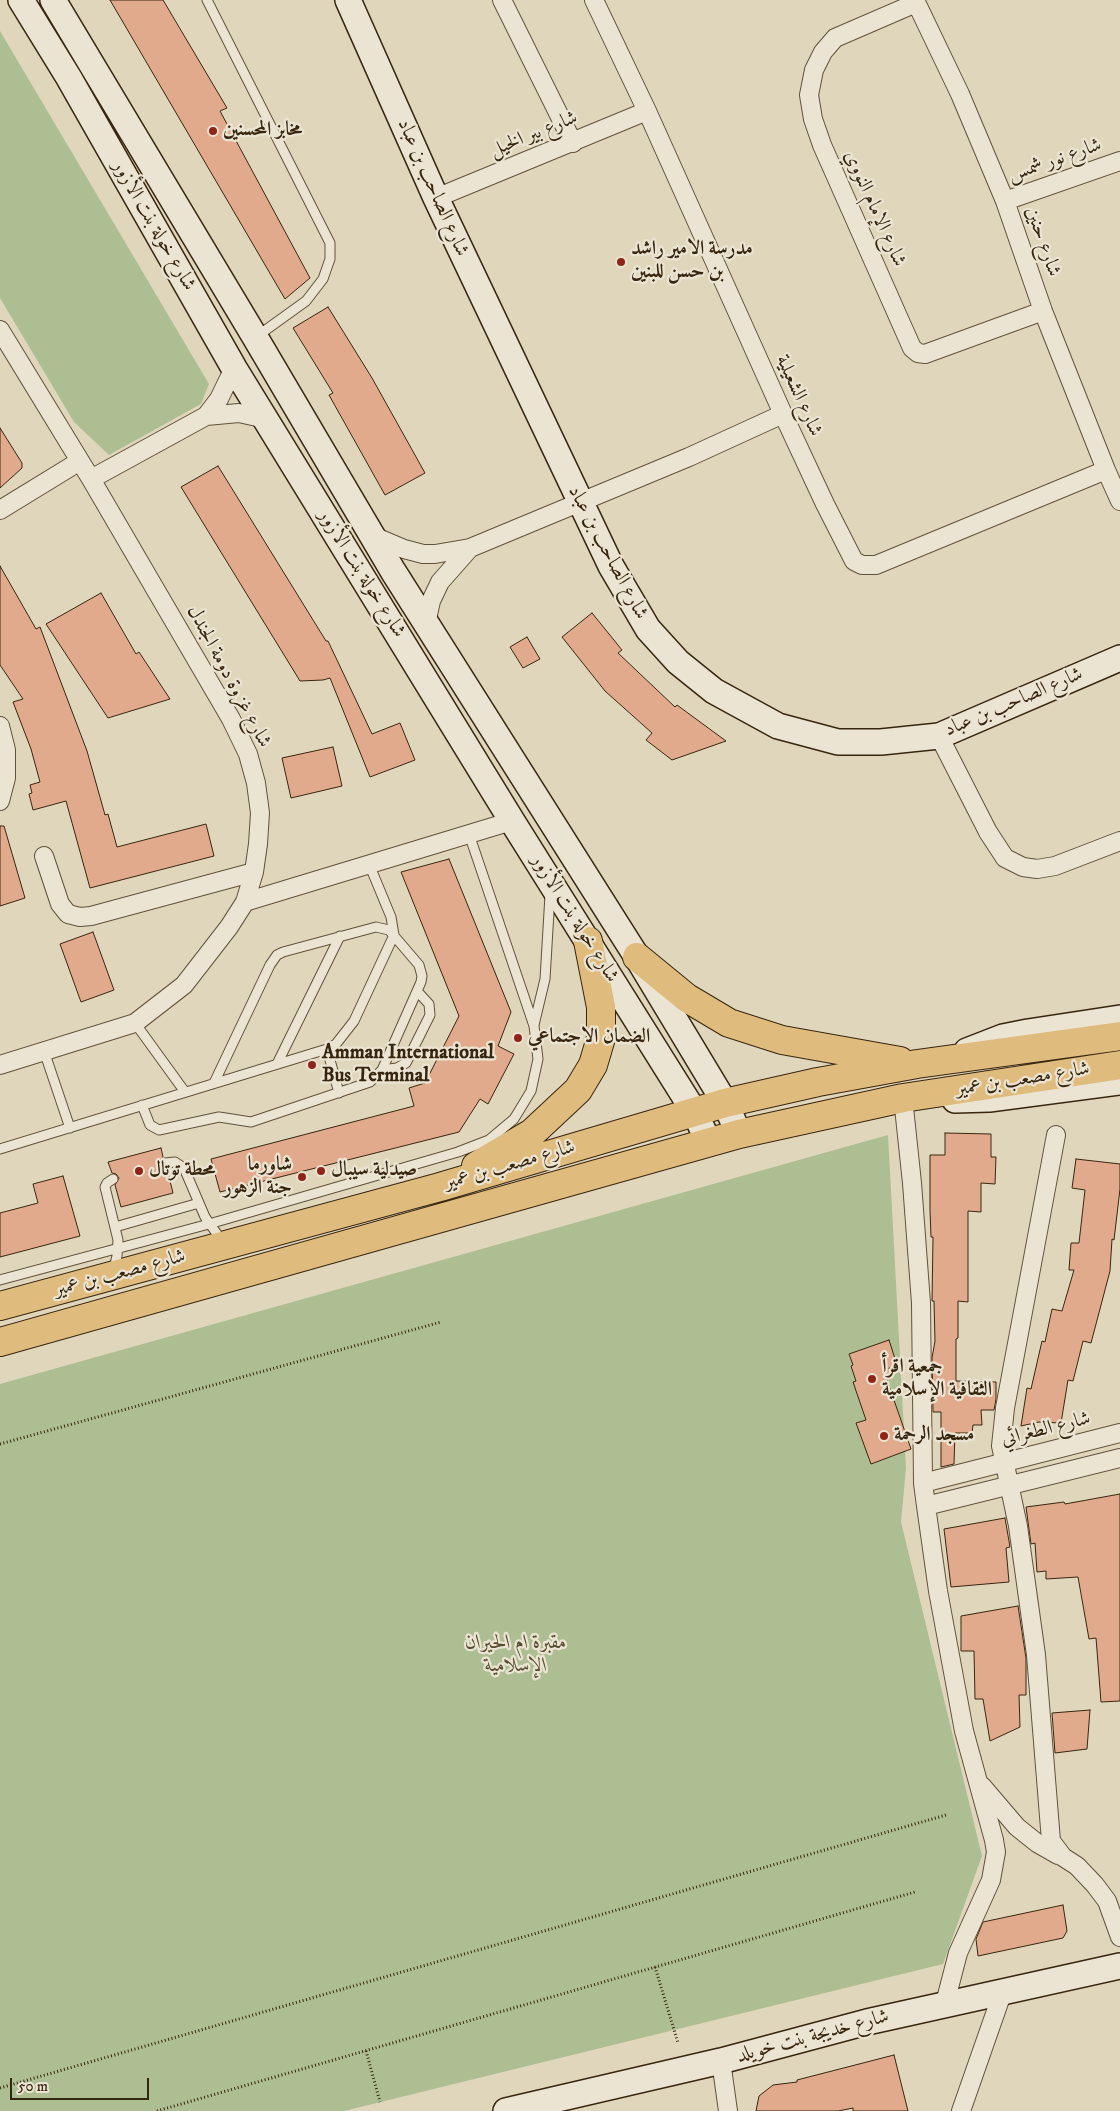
<!DOCTYPE html>
<meta charset="utf-8">
<style>
body{margin:0}
#map{position:relative;width:1120px;height:2111px;overflow:hidden;background:#e0d6bc;font-family:"IM FELL DW Pica",serif}
canvas{display:block}
.scale{position:absolute;left:10px;top:2078px;width:139px;height:22px;box-sizing:border-box;border:2px solid #37260f;border-top:0;padding-left:6px;font-size:15px;line-height:18px;white-space:nowrap;color:#37260f;-webkit-text-stroke:4px #ebe4d3;paint-order:stroke}
</style>
<div id="map">
<canvas width="1120" height="2111"></canvas>
<div class="scale">50 m</div>
</div>
<script>
const c = document.querySelector('canvas').getContext('2d');
c.lineJoin = 'round';
function paint(path, color) {
  c.fillStyle = color;
  c.fill(path, 'evenodd');
}
function poly(rows) {
  const path = new Path2D();
  for (const r of rows) {
    path.moveTo(r[0], r[1]);
    for (let i = 2; i < r.length; i += 2) path.lineTo(r[i], r[i + 1]);
  }
  return path;
}
function strokePath(path, color, width, dash) {
  c.strokeStyle = color;
  c.lineWidth = width;
  c.lineCap = dash ? 'butt' : 'round';
  c.setLineDash(dash || []);
  c.stroke(path);
}
function label(font, color, halo, rows, align = 'center') {
  c.font = font + ' "IM FELL DW Pica",Amiri,serif';
  c.lineWidth = 4.5;
  c.setLineDash([]);
  c.textBaseline = 'middle';
  c.strokeStyle = halo;
  c.fillStyle = color;
  for (const [text, x, y, turn = 0] of rows) {
    c.save();
    c.translate(x, y);
    c.rotate((+turn || 0) * Math.PI / 180);
    c.textAlign = isNaN(turn) ? turn : align;
    if (halo) c.strokeText(text, 0, 0);
    c.fillText(text, 0, 0);
    c.restore();
  }
}
const green = poly([
 [0,31,209,384,201,404,109,455,74,422,0,298],
 [888,1135,906,1468,901,1522,982,1856,943,1964,344,2111,0,2111,0,1384]
]);
const building = poly([
 [110,0,163,0,227,108,220,111,310,278,285,299,110,0],
 [328,307,372,378,425,473,385,495,329,395,333,393,293,328,328,307],
 [0,428,22,463,22,468,0,488,0,428],
 [218,466,326,641,328,641,372,734,400,723,415,760,370,777,330,678,323,680,300,681,181,487,218,466],
 [0,566,36,629,40,627,87,751,105,815,108,814,117,847,206,824,214,856,90,888,66,801,33,810,29,794,32,793,30,785,40,782,31,749,13,702,23,699,0,665,0,566],
 [101,593,136,654,139,652,170,699,108,718,46,624,101,593],
 [592,613,622,650,618,653,675,707,677,705,726,741,672,760,646,740,652,733,605,691,562,637,592,613],
 [527,637,540,659,523,668,510,647,527,637],
 [333,747,342,786,291,798,282,758,333,747],
 [0,826,4,826,25,898,0,906,0,826],
 [449,859,511,1012,498,1046,514,1054,488,1104,480,1099,459,1132,220,1192,211,1159,414,1106,409,1088,425,1083,459,1016,401,872,449,859],
 [93,932,114,990,81,1002,60,944,93,932],
 [945,1133,991,1134,991,1157,996,1157,995,1184,981,1183,981,1212,968,1211,968,1302,958,1301,958,1338,956,1339,956,1381,996,1382,996,1399,994,1410,981,1410,982,1425,973,1425,972,1433,955,1433,954,1464,941,1467,941,1412,933,1412,932,1358,935,1341,934,1301,932,1301,933,1237,931,1237,930,1210,930,1155,945,1155,945,1133],
 [161,1148,163,1157,160,1160,159,1164,162,1168,167,1169,173,1193,121,1207,115,1185,119,1178,116,1174,112,1173,108,1162,161,1148],
 [1076,1159,1120,1164,1120,1189,1114,1240,1112,1239,1110,1271,1091,1343,1083,1341,1073,1381,1068,1380,1061,1423,1039,1422,1021,1426,1027,1388,1031,1389,1042,1341,1045,1342,1052,1309,1062,1311,1074,1270,1069,1270,1071,1243,1079,1243,1085,1190,1072,1188,1076,1159],
 [63,1176,80,1236,0,1257,0,1213,38,1203,33,1184,63,1176],
 [889,1340,897,1365,889,1368,892,1378,887,1380,911,1449,871,1464,856,1423,866,1420,853,1382,856,1381,851,1366,853,1365,849,1354,889,1340],
 [1120,1494,1120,1701,1101,1702,1096,1638,1089,1639,1078,1577,1046,1579,1046,1571,1037,1572,1035,1543,1031,1544,1026,1507,1064,1502,1065,1504,1120,1494],
 [1005,1518,1010,1547,1006,1548,1009,1582,951,1587,944,1529,1005,1518],
 [1018,1606,1026,1658,1026,1695,1019,1695,1020,1727,990,1741,983,1699,975,1699,974,1651,961,1651,961,1616,1018,1606],
 [1090,1710,1087,1749,1055,1753,1052,1713,1090,1710],
 [1063,1905,1067,1931,1063,1938,978,1956,976,1939,983,1922,1063,1905],
 [894,2055,908,2111,853,2111,853,2108,838,2111,756,2111,759,2096,773,2085,797,2082,797,2080,894,2055]
]);
const path = poly([
 [0,1444,441,1322],
 [655,1967,678,2043],
 [366,2051,380,2102],
 [0,2088,946,1815],
 [157,2111,915,1892]
]);
const lane = poly([
 [207,0,330,243,330,259,323,279,306,301,256,337],
 [135,1023,185,1092],
 [534,1025,545,979,550,895],
 [327,1049,339,1093],
 [44,1051,70,1128],
 [277,1064,340,936],
 [382,1070,397,1068,406,1063,430,1015,429,1004,417,991],
 [142,1105,150,1125,159,1130,219,1117,251,1122,370,1082,382,1070,421,982,422,976,419,965,389,930,376,927,283,952,277,955,270,965,214,1083],
 [0,1149,327,1049,336,1044,354,1021,394,935,391,917,369,864],
 [165,1163,175,1162,184,1168,205,1217,222,1241],
 [115,1227,199,1203],
 [113,1272,117,1256,118,1240,105,1187,107,1183,113,1179],
 [0,1280,209,1224,458,1152,489,1140,514,1119,531,1091,538,1059,534,1026,469,834]
]);
const street = poly([
 [502,0,573,143],
 [594,0,647,111,783,414,825,504,854,561,862,565,876,565,1106,470],
 [915,0,960,94,1005,201,1043,311,1106,470,1120,501],
 [916,3,835,38,823,52,814,70,809,95,813,119,822,145,912,348,918,353,925,354,1043,311],
 [436,198,647,111],
 [1005,201,1120,161],
 [0,330,91,479,231,719,248,754,256,783,260,813,258,844,254,872,245,902,229,927,184,985,135,1023,0,1065],
 [206,416,219,399,234,368],
 [91,479,206,416,239,413,266,419],
 [0,510,80,461],
 [371,535,404,549,423,554,435,554,470,548,689,457,783,414],
 [426,624,431,601,440,582,470,548],
 [0,726,6,750,6,778,0,801],
 [939,736,988,832,1005,858,1023,867,1037,869,1055,866,1120,841],
 [44,856,60,904,68,914,80,917,91,916,254,872],
 [245,902,512,821],
 [903,1098,912,1183,921,1303,923,1483,926,1506,938,1591,964,1731,994,1840,996,1852,991,1880,958,1953,945,2003],
 [1056,1135,1005,1408,1001,1446,1018,1526,1036,1655,1051,1841,1063,1857,1077,1866,1095,1885,1107,1901,1120,1937],
 [923,1483,1120,1433],
 [926,1506,1120,1458],
 [982,1786,1017,1827,1037,1843,1058,1855],
 [721,2061,728,2111],
 [961,2111,1003,1991]
]);
const secondary = poly([
 [21,0,69,78,234,368,512,821,695,1113,709,1143],
 [53,0,255,337,393,571,637,957,725,1103,739,1134],
 [348,0,436,198,611,566,648,629,678,662,714,691,778,726,838,742,881,742,939,736,1120,658],
 [967,1051,1003,1037,1028,1032,1120,1018],
 [955,1100,989,1099,1120,1082],
 [506,2111,721,2061,867,2022,1120,1966]
]);
const highway = poly([
 [637,957,687,998,729,1023,782,1040,900,1061],
 [476,1166,532,1133,578,1090,593,1065,601,1038,601,1007,588,941],
 [0,1306,440,1187,725,1103,818,1082,917,1064,1120,1036],
 [0,1342,739,1134,903,1098,1120,1065]
]);
const markers = [
 [213,131,5,"#8f2418"],
 [621,262,5,"#8f2418"],
 [518,1038,5,"#8f2418"],
 [312,1065,5,"#8f2418"],
 [139,1171,5,"#8f2418"],
 [321,1171,5,"#8f2418"],
 [302,1177,5,"#8f2418"],
 [872,1379,5,"#8f2418"],
 [884,1436,5,"#8f2418"]
];
const poiNames = [
 ["مخابز المحسنين",223,131],
 ["مدرسة الامير راشد",631,250],
 ["بن حسن للبنين",631,273],
 ["الضمان الاجتماعي",528,1038],
 ["Amman International",322,1054],
 ["Bus Terminal",322,1077],
 ["شاورما",292,1166,"right"],
 ["جنة الزهور",292,1189,"right"],
 ["محطة توتال",149,1171],
 ["صيدلية سيبال",331,1171],
 ["جمعية اقرأ",882,1368],
 ["الثقافية الإسلامية",882,1391],
 ["مسجد الرحمة",894,1436]
];
const streetNames = [
 ["شارع بير الخيل",534,135,-22],
 ["شارع نور شمس",1055,161,-19],
 ["شارع الصاحب بن عباد",432,188,66],
 ["شارع الإمام النووي",874,209,66],
 ["شارع خولة بنت الأزور",153,226,60],
 ["شارع حنين",1042,242,71],
 ["شارع الشعيلية",798,396,66],
 ["شارع الصاحب بن عباد",607,553,62],
 ["شارع خولة بنت الأزور",361,574,58],
 ["شارع غزوة دومة الجندل",228,677,62],
 ["شارع الصاحب بن عباد",1014,703,-23],
 ["شارع خولة بنت الأزور",574,919,58],
 ["شارع مصعب بن عمير",1023,1080,-9],
 ["شارع مصعب بن عمير",510,1166,-16],
 ["شارع مصعب بن عمير",120,1274,-15],
 ["شارع الطغرائي",1046,1430,-14],
 ["شارع خديجة بنت خويلد",813,2037,-15]
];
const parkNames = [
 ["مقبرة ام الحيران",516,1644],
 ["الإسلامية",516,1667]
];
paint(green, '#aebe93');
paint(building, '#e2aa8c');
strokePath(building, '#37260f', 1);
strokePath(lane, '#61523a', 11);
strokePath(street, '#61523a', 20);
strokePath(secondary, '#37260f', 28);
strokePath(highway, '#37260f', 30);
strokePath(path, '#37260f', 3, [1, 2.5]);
strokePath(lane, '#ebe4d3', 9);
strokePath(street, '#ebe4d3', 18);
strokePath(secondary, '#ebe4d3', 25);
strokePath(highway, '#e0bb7e', 28);
for (const [x, y, r, color] of markers) {
  const dot = new Path2D();
  dot.arc(x, y, r, 0, 2 * Math.PI);
  c.fillStyle = color;
  c.fill(dot);
  strokePath(dot, '#ebe4d3', 2);
}
label('bold 20px', '#37260f', '#ebe4d3', poiNames, 'left');
label('20px', '#37260f', '#ebe4d3', streetNames);
label('italic 20px', '#554c30', '#ebe4d3', parkNames);
</script>
